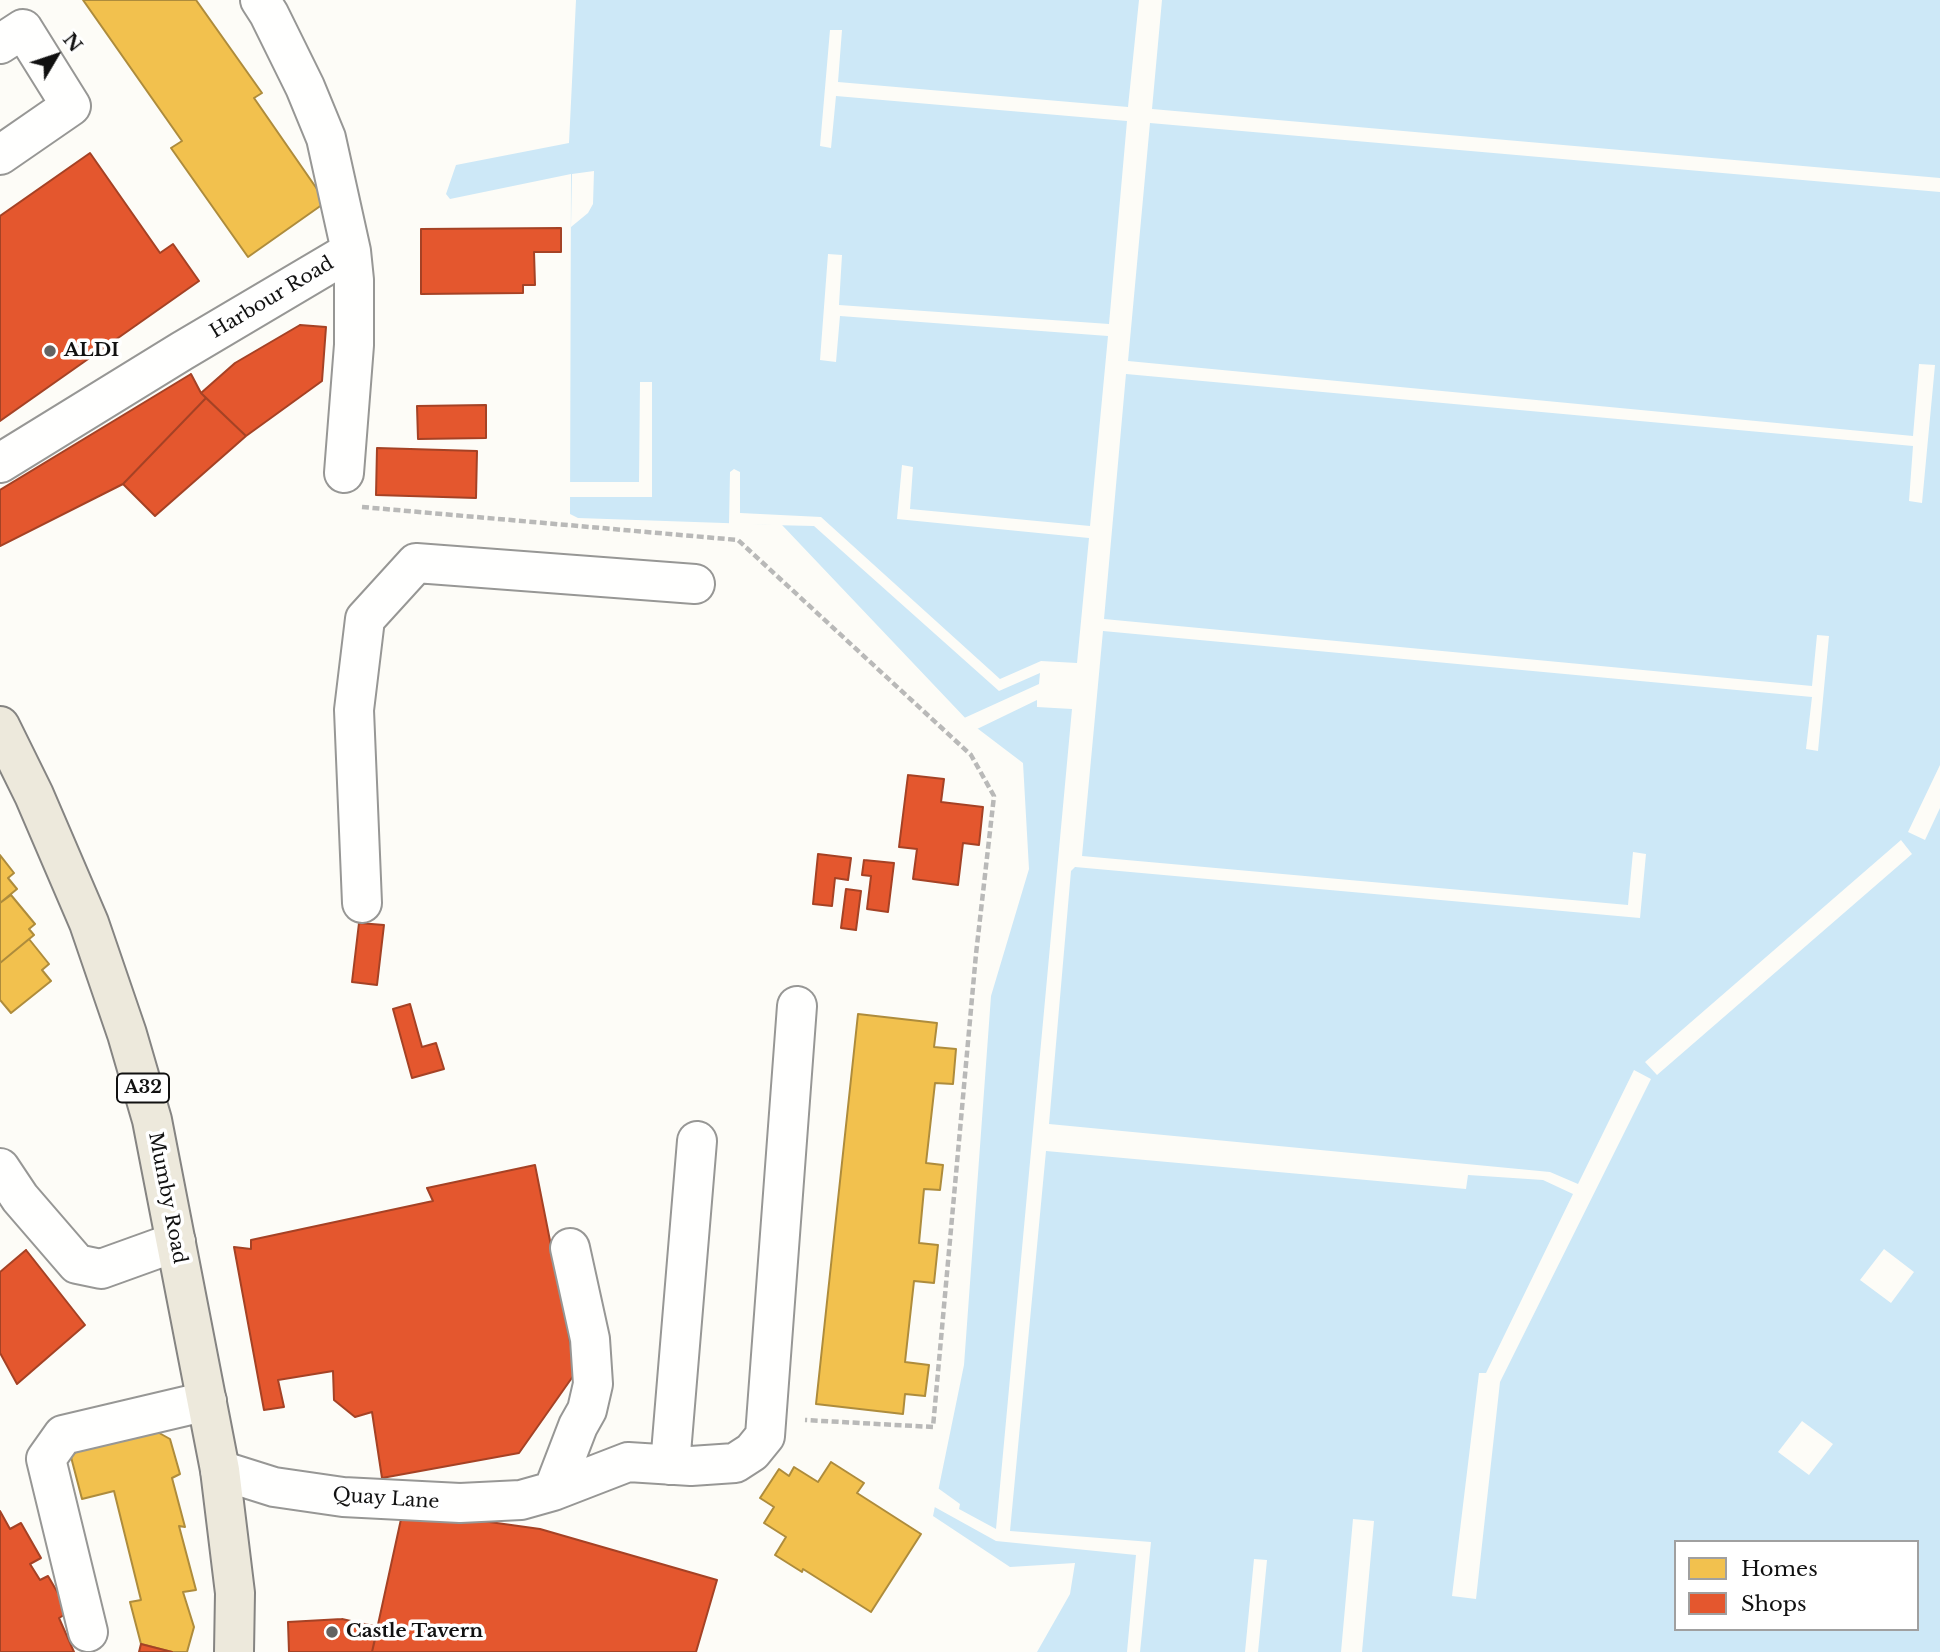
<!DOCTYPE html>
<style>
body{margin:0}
#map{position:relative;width:1940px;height:1652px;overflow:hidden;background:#fdfcf7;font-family:"Libre Baskerville",serif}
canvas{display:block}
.legend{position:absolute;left:1674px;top:1540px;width:245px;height:91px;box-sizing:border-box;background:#fff;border:2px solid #a0a0a0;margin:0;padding:9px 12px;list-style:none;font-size:21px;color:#111}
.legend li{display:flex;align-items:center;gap:14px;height:35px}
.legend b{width:35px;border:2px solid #a0a0a0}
.north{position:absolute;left:21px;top:21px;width:70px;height:70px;-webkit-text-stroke:5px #fff;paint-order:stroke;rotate:51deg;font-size:19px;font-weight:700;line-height:28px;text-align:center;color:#111}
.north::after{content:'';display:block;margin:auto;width:24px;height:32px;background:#111;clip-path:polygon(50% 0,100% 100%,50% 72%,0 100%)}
</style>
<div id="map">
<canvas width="1940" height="1652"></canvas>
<ul class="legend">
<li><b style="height:19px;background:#f2c14e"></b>Homes</li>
<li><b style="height:19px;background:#e4572e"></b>Shops</li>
</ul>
<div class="north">N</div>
</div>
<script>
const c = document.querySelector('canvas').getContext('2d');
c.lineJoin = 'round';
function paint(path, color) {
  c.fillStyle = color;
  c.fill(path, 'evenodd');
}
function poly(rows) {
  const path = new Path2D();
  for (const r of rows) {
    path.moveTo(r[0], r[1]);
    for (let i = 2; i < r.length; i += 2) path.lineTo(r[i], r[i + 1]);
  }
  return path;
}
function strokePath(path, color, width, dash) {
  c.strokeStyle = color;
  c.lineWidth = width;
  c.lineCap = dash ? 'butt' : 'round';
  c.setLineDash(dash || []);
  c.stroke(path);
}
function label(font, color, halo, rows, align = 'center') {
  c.font = font + ' "Libre Baskerville",serif';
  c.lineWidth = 7;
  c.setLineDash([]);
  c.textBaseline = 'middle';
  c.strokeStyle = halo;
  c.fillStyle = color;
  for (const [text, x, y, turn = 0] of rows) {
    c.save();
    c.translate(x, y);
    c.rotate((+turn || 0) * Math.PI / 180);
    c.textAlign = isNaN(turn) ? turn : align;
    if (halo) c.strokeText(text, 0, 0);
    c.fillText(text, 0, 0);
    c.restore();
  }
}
const water = poly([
 [576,0,1940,0,1940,1652,1037,1652,1070,1594,1075,1563,1010,1567,933,1516,964,1365,991,996,1029,869,1023,763,969,722,782,525,578,518,570,514,571,174,450,199,446,194,456,165,569,143],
 [1676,1542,1917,1542,1917,1629,1676,1629]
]);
const pier = poly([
 [1139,0,1162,0,1152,109,1940,178,1940,192,1150,123,1128,361,1913,436,1919,364,1935,365,1922,503,1909,501,1913,446,1126,374,1104,619,1812,686,1817,635,1829,636,1818,751,1806,749,1812,697,1103,631,1082,856,1628,905,1633,852,1646,854,1640,918,1075,867,1071,871,1049,1124,1550,1172,1578,1184,1634,1070,1651,1079,1500,1382,1476,1599,1452,1596,1479,1373,1486,1373,1573,1194,1543,1180,1468,1175,1466,1189,1046,1151,1010,1531,1151,1542,1140,1652,1127,1652,1136,1555,996,1541,931,1505,935,1486,960,1504,959,1509,996,1529,1072,709,1037,707,1037,700,975,730,962,719,1039,684,1040,673,999,691,814,526,729,524,730,472,734,469,740,472,740,513,821,517,1000,679,1041,661,1077,663,1089,538,897,519,902,465,913,467,910,509,1090,526,1108,336,840,316,836,362,820,360,828,254,842,255,839,305,1109,324,1127,121,836,96,831,148,820,146,830,30,842,30,838,82,1128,107],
 [594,171,593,204,588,213,571,227,572,174],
 [640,382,652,382,652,497,566,497,565,482,639,482],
 [1940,765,1940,808,1925,840,1908,832],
 [1901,840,1912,854,1657,1075,1645,1062],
 [1884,1249,1914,1272,1891,1303,1860,1280],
 [1802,1421,1833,1444,1809,1475,1778,1452],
 [1353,1519,1374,1521,1362,1652,1341,1652],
 [1254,1559,1267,1560,1258,1652,1245,1652]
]);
const homes = poly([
 [83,0,196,0,262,93,254,98,326,202,248,257,171,148,182,141,83,0],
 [0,855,14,873,8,878,17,889,0,903,0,855],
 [11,895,35,924,29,929,34,935,0,963,0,903,11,895],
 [29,939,49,964,42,970,51,981,11,1013,0,1000,0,963,29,939],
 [858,1014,937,1023,934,1047,956,1049,953,1084,935,1083,926,1163,943,1165,940,1190,924,1189,919,1243,938,1245,934,1283,914,1281,905,1362,929,1365,925,1396,905,1394,903,1414,816,1404,858,1014],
 [152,1429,170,1439,180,1474,172,1478,185,1527,179,1526,196,1590,183,1592,194,1627,187,1652,172,1652,141,1644,130,1602,141,1600,114,1491,82,1499,71,1457,84,1443,152,1429],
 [831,1462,864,1483,857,1493,921,1534,871,1612,803,1569,802,1572,775,1555,786,1537,764,1523,774,1507,760,1498,779,1469,789,1476,794,1467,818,1482,831,1462]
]);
const shops = poly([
 [90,153,160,253,173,244,199,281,0,421,0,216,90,153],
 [561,228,561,252,534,252,535,285,523,285,523,293,421,294,421,229,561,228],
 [300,325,326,327,322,381,246,436,201,393,235,363,300,325],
 [191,374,201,393,206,398,123,484,0,546,0,490,191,374],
 [206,398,246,436,155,516,123,484,206,398],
 [486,405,486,438,418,439,417,406,486,405],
 [377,448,477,451,476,498,376,495,377,448],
 [908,775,944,779,941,802,983,807,979,845,963,843,958,885,913,879,917,849,899,847,908,775],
 [818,854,851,858,848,880,835,878,832,906,813,904,818,854],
 [864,860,894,863,888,912,867,909,871,876,862,875,864,860],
 [846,889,861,891,856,930,841,928,846,889],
 [359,923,384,925,377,985,352,982,359,923],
 [410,1004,422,1047,436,1043,444,1069,412,1078,393,1009,410,1004],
 [535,1165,576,1372,519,1453,382,1478,372,1412,355,1417,334,1400,333,1371,278,1380,284,1407,264,1410,234,1247,251,1249,251,1240,433,1201,427,1188,535,1165],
 [26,1250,85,1325,17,1384,0,1353,0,1272,26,1250],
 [403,1510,540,1529,717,1580,696,1652,372,1652,403,1510],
 [0,1511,10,1529,21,1523,41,1558,30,1564,40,1580,48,1576,69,1612,59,1618,74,1652,0,1652,0,1511],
 [342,1619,378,1627,372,1652,289,1652,288,1622,342,1619],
 [141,1644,172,1652,139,1652,141,1644]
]);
const path = poly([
 [362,507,738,540,971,755,994,796,976,954,933,1427,805,1420]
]);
const minor = poly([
 [260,0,269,14,305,87,326,138,351,251,354,280,354,345,344,473],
 [0,44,23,29,71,106,0,155],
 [0,463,182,351,351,251],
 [362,903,354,710,365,619,416,563,695,584],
 [0,1168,20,1198,77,1264,101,1269,176,1242],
 [670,1465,697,1141],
 [220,1470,274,1487,343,1497,460,1503,521,1500,553,1491,628,1462,691,1466,735,1463,752,1452,765,1436,797,1006],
 [553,1491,578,1426,587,1410,593,1384,590,1339,570,1248],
 [88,1632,46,1459,63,1435,207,1401]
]);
const major = poly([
 [0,726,34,795,89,923,127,1034,152,1120,220,1470,235,1593,234,1652]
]);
const markers = [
 [50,351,7,"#646362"],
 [332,1632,7,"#646362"]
];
const shields = [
 [143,1088,52]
];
const shieldNames = [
 ["A32",143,1088]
];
const streetNames = [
 ["Harbour Road",272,298,-31],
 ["Mumby Road",167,1198,79],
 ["Quay Lane",386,1499,4]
];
const poiNames = [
 ["ALDI",64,351],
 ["Castle Tavern",346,1632]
];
paint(water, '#cde8f7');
paint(pier, '#fdfcf7');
paint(homes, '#f2c14e');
strokePath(homes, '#ae8c3c', 2);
paint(shops, '#e4572e');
strokePath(shops, '#a54225', 2);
strokePath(minor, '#979795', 42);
strokePath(major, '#858482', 42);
strokePath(path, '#b9b9b8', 4.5, [7, 3.5]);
strokePath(minor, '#fffffe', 38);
strokePath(major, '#ede9dc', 38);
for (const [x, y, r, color] of markers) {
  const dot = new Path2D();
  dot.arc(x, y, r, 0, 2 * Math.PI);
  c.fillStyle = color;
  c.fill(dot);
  strokePath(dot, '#fff', 2.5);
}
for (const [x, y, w] of shields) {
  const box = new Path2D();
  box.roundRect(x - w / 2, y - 14.5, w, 29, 5);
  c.fillStyle = '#fff';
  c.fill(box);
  strokePath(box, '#111', 2);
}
label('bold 18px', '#111', null, shieldNames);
label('19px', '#111', '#fff', streetNames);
label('bold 19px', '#111', '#fff', poiNames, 'left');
</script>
